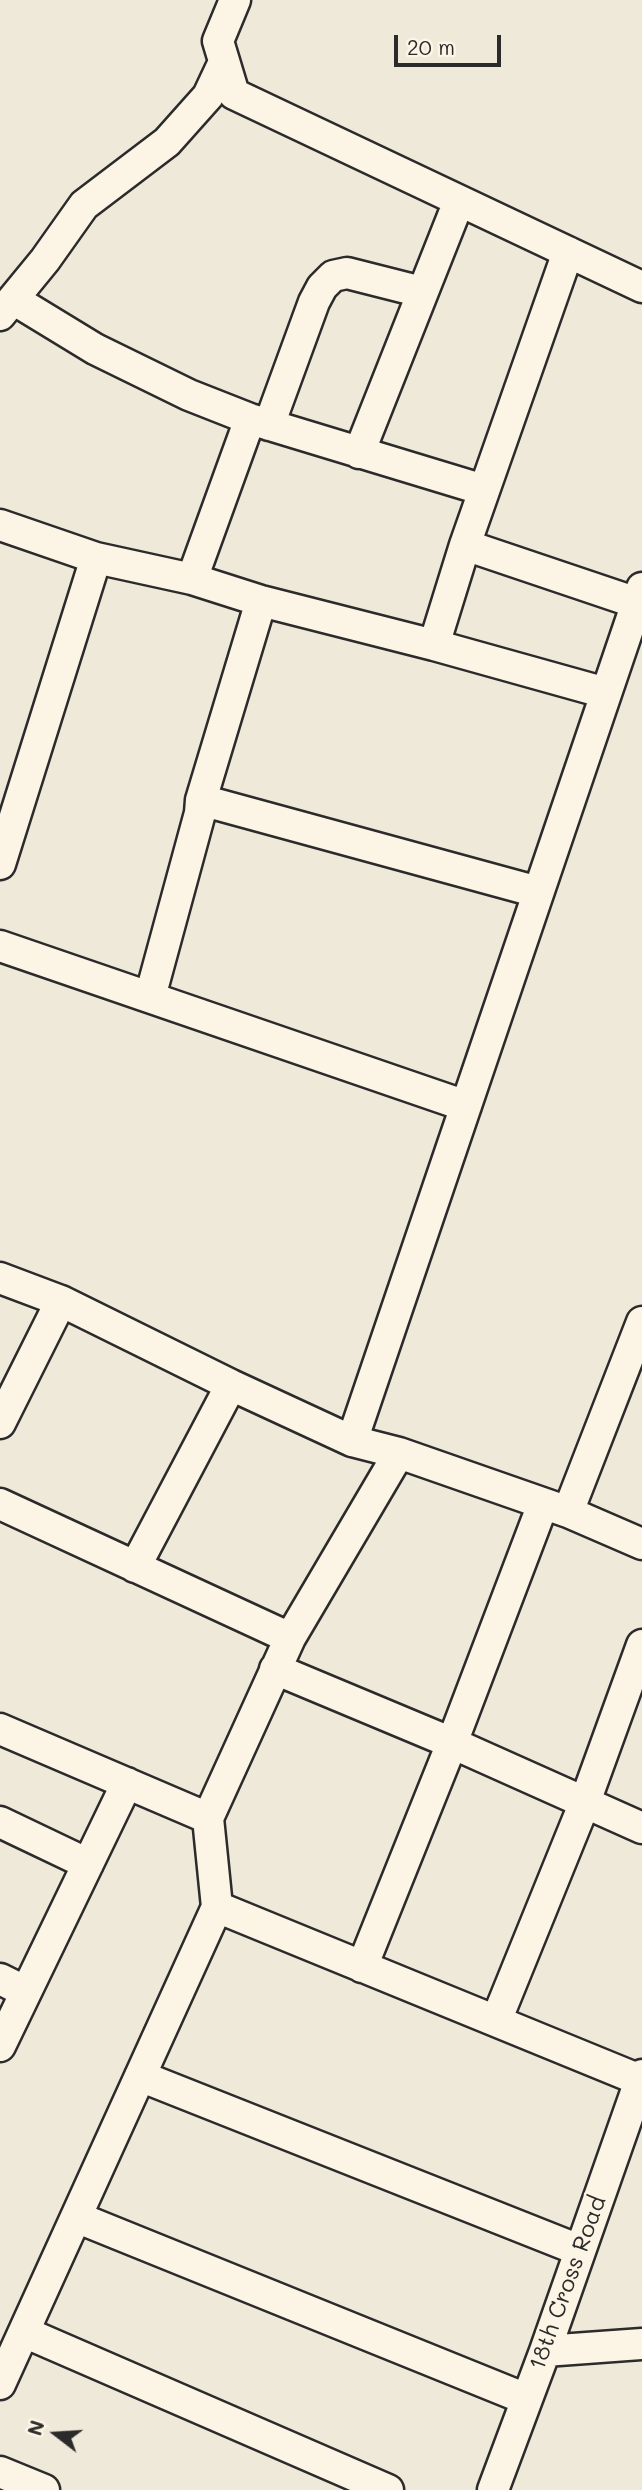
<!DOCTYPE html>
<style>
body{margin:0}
#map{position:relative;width:642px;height:2490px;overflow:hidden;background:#efe9da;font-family:Mali,sans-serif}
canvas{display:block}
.north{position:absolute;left:21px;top:2399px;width:70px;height:70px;-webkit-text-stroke:5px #fcf5e5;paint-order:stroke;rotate:287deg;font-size:19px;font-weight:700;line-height:28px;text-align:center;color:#2b2b2b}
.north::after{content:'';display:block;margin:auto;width:24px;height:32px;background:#2b2b2b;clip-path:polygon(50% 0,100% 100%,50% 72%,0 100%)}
.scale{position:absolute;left:394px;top:35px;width:107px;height:32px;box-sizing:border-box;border:4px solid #2b2b2b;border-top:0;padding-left:9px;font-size:21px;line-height:24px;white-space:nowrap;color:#2b2b2b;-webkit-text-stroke:5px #fcf5e5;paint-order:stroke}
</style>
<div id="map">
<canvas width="642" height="2490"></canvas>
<div class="north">N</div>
<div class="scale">20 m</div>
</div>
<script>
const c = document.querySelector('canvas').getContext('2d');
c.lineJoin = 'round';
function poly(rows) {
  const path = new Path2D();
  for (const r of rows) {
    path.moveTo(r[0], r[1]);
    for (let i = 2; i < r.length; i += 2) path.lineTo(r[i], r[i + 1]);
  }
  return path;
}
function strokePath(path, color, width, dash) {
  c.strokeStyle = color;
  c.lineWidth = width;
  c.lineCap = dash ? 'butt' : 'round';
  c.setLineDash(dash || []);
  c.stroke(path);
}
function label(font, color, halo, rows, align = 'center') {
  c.font = font + ' Mali,sans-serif';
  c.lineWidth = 5;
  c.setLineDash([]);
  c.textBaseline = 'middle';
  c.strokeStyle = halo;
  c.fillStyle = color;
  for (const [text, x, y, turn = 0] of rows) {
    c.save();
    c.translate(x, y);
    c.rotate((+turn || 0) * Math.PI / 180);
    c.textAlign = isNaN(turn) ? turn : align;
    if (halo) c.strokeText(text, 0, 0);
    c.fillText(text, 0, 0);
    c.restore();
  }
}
const street = poly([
 [235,0,218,41,234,94,642,287],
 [13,299,95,349,189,395,250,419,484,490],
 [0,315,45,260,84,205,167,142,208,96,224,62],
 [269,425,314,302,322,287,333,276,347,273,422,292],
 [359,453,459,201],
 [0,525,96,558,192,579,261,601,434,645,606,693],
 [465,545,637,603],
 [192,579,250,419],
 [434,645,465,545,568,252],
 [201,800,538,892],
 [0,864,96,558],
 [0,946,466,1106],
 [150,997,200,813,201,800,261,601],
 [0,1278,61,1301,231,1385,352,1441,399,1453,568,1512,642,1544],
 [0,1423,61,1301],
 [352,1441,642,588],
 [0,1504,290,1638],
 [568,1512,642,1322],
 [135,1567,231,1385],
 [275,1669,452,1743,642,1828],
 [0,1729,208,1818],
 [0,1822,88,1864],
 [217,1907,640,2080],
 [362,1967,452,1743,543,1504],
 [0,1979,26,1992],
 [496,2021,585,1802,642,1645],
 [0,2046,127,1783],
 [140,2076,579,2250],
 [76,2217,526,2399],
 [24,2332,388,2490],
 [545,2351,642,2344],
 [0,2384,217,1907,208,1818,290,1638,399,1453],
 [0,2472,44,2490],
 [493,2490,545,2351,642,2075]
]);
const streetNames = [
 ["18th Cross Road",568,2283,-70]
];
strokePath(street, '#2b2b2b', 35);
strokePath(street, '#fcf5e5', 30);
label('23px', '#2b2b2b', '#fcf5e5', streetNames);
</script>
